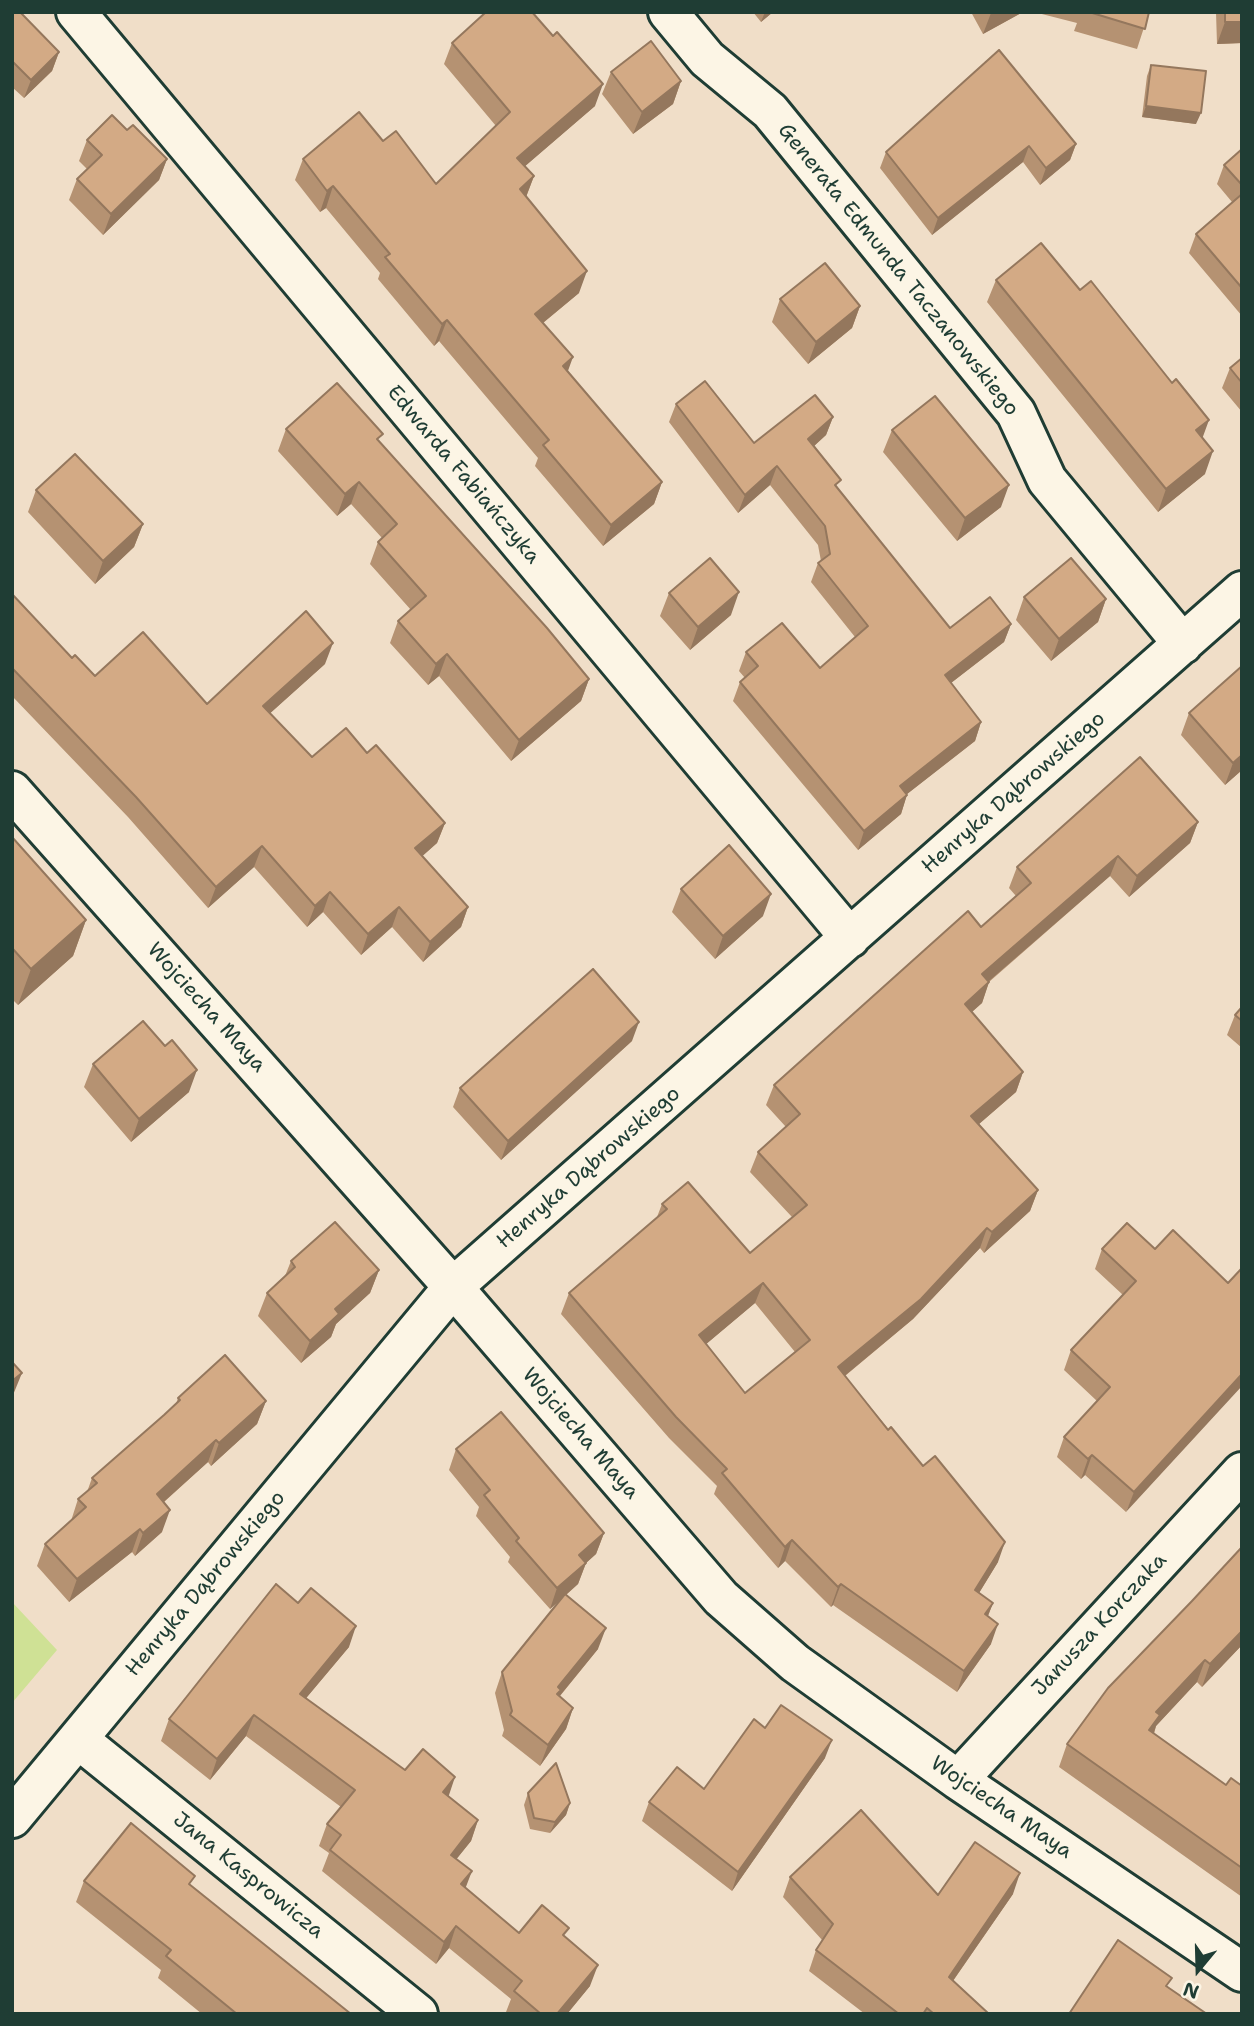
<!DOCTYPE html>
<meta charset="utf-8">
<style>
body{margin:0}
#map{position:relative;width:1254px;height:2026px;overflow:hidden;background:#f0dec8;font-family:"Shantell Sans",sans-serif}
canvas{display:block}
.frame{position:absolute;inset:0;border:14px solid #1f3d34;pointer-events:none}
.north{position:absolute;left:1163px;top:1935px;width:70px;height:70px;-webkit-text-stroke:5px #fcf5e5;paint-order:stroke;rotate:199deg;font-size:19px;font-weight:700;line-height:28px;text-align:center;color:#1f3d34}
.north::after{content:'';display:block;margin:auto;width:24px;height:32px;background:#1f3d34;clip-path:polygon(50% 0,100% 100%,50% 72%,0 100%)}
</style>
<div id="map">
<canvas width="1254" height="2026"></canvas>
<div class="frame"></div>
<div class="north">N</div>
</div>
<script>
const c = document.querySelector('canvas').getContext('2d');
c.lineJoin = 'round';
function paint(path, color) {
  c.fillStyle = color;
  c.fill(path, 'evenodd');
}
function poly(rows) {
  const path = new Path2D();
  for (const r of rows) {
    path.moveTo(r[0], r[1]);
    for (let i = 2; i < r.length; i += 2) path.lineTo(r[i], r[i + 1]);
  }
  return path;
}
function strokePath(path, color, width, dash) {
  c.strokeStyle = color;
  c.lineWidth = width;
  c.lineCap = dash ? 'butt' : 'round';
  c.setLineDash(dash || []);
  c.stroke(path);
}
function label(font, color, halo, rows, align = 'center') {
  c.font = font + ' "Shantell Sans",sans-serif';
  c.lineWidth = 6;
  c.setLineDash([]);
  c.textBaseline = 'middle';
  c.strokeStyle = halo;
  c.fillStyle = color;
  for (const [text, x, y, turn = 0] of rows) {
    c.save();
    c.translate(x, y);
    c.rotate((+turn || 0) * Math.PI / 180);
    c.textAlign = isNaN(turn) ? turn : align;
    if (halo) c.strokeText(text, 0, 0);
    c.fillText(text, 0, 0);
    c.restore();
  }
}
const green = poly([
 [12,1602,57,1650,12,1703]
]);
const minor = poly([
 [76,12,850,938],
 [668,12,707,59,770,111,1016,413,1047,480,1183,644],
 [12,791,453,1287,721,1598,795,1663,958,1780,1242,1972],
 [78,1739,418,2014],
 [958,1780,1242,1472],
 [12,1818,453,1287,1242,591]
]);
const wall = poly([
 [12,12,59,52,52,71,24,98,12,87],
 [753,12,773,12,761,22],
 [971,12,1023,12,983,34],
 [1034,12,1149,12,1137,49,1074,31,1077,23],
 [1216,12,1242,12,1242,43,1217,44],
 [452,43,595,106,525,166,534,176,526,197,579,293,543,323,568,372,662,482,654,504,603,546,535,466,538,458,439,341,434,346,378,279,380,273,326,208,320,212,295,180,303,159,383,141,436,184,496,126,444,64],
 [1151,65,1196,124,1142,117,1147,76],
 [611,72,681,81,673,104,633,134,602,94],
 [87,140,167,159,159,180,103,235,69,200,77,179,87,169,79,161],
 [1076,144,1070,160,1040,185,1023,162,932,235,880,168,886,152],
 [1242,149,1242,316,1189,253,1196,234,1232,202,1217,184,1224,165],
 [996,280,1203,438,1205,474,1158,512,987,302],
 [780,299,860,306,852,328,808,364,772,322],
 [1242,358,1242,412,1222,388,1230,368],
 [676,404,754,443,833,417,826,435,814,446,838,488,950,628,1011,624,1004,642,951,683,981,722,975,741,907,794,901,814,858,850,733,701,740,682,745,678,739,671,746,652,820,668,855,637,811,582,818,563,821,561,818,545,770,485,738,513,669,422],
 [286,429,380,442,589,679,581,701,511,761,439,676,428,685,390,643,398,621,411,610,370,564,378,542,382,538,351,504,337,516,278,451],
 [892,430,1001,507,957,541,883,452],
 [36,490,143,524,134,547,95,584,28,512],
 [669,593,731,615,690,650,660,616],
 [12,594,72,658,95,676,207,704,325,664,270,713,312,757,367,753,445,823,437,843,422,856,468,907,461,927,423,962,392,927,361,955,323,912,307,927,254,867,208,908,128,817,12,696],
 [1024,597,1106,599,1098,622,1051,661,1016,620],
 [1189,713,1242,770,1225,785,1181,735],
 [1198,822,1190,843,1129,897,1110,876,989,982,982,1003,972,1012,1023,1072,1016,1092,979,1124,1038,1190,1030,1211,984,1253,980,1248,913,1319,845,1376,998,1562,979,1593,993,1603,988,1616,991,1644,957,1692,833,1605,831,1607,785,1561,778,1568,714,1494,717,1486,669,1438,561,1314,569,1293,657,1217,662,1204,750,1253,792,1217,750,1172,758,1152,786,1127,766,1105,774,1085,981,927,1016,896,1009,888,1017,867],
 [755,1303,795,1352,745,1393,706,1344],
 [12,837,86,920,73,956,18,1005,12,999],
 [681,889,763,916,715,959,672,912],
 [1242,1007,1242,1048,1227,1035,1235,1015],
 [632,1041,501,1160,453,1107,460,1088],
 [93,1064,189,1092,131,1142,84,1087],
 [1102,1249,1155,1249,1228,1283,1126,1512,1085,1475,1081,1479,1057,1457,1064,1437,1097,1401,1064,1370,1071,1350,1123,1295,1095,1269],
 [291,1261,379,1270,370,1293,336,1324,331,1337,301,1363,258,1316,267,1293,285,1276],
 [178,1398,266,1401,257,1424,211,1466,208,1462,164,1502,162,1532,135,1556,132,1552,69,1602,37,1566,45,1544,71,1521,78,1499,87,1492,92,1478,164,1415,176,1404],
 [456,1449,604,1533,596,1554,586,1563,578,1584,566,1595,598,1649,560,1696,573,1708,566,1729,540,1766,502,1736,504,1730,495,1693,502,1672,561,1599,550,1609,508,1562,510,1557,476,1516,479,1507,449,1470],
 [298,1603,349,1647,306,1698,405,1770,448,1796,478,1820,471,1841,456,1859,466,1888,519,1933,566,1938,590,1986,567,2014,508,2014,506,2012,511,1999,449,1948,436,1964,322,1871,329,1853,319,1846,327,1824,341,1807,246,1736,210,1780,161,1741,169,1719],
 [1242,1645,1202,1687,1197,1682,1156,1726,1154,1734,1226,1785,1242,1786,1242,1897,1059,1767,1067,1744,1108,1688],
 [765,1728,825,1758,732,1891,642,1821,649,1802,704,1789],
 [528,1793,570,1803,566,1815,550,1833,530,1829,524,1805],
 [790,1877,938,1895,1013,1894,953,1981,990,2014,865,2014,809,1971,816,1950,823,1941,783,1897],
 [84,1881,192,1887,351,2014,202,2014,158,1978,161,1970,76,1902]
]);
const shadedWall = poly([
 [765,12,773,12,761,22],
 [993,12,1023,12,983,34,991,13],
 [1225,22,1242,22,1242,43,1217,44],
 [59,52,52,71,24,98,31,80],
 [681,81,673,104,633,134,642,112],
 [603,84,595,106,509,180,517,158],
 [1146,106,1201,113,1196,124,1142,117],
 [1076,144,1070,160,1040,185,1046,168],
 [1029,146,1023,162,932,235,938,218],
 [167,159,159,180,103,235,111,214],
 [534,176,526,197,520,189],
 [333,186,326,208,320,212,327,191],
 [587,271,579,293,527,336,535,314],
 [860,306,852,328,808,364,816,342],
 [447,320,439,341,434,346,442,324],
 [573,357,565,379,563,366],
 [833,417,826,435,801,458,808,439],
 [1209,420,1201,442,1196,430],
 [1213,451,1205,474,1158,512,1166,489],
 [777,466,770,485,738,513,745,495],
 [359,482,351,504,337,516,345,494],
 [662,482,654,504,603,546,611,525],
 [1009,485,1001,507,957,541,965,518],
 [143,524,134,547,95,584,103,561],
 [739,592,731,615,690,650,698,627],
 [1106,599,1098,622,1051,661,1059,639],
 [1011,624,1004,642,938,693,945,675],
 [333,643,325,664,256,726,263,706],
 [447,654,439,676,428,685,436,664],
 [589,679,581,701,511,761,519,740],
 [981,722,975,741,893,805,900,786],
 [1242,755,1242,770,1225,785,1233,763],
 [907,795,901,814,858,850,864,831],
 [1198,822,1190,843,1129,897,1137,876],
 [445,823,437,843,408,869,415,848],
 [262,846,254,867,208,908,216,887],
 [1118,856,1110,876,974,994,982,974],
 [330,892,323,912,307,927,315,906],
 [771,894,763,916,715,959,723,936],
 [399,907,392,927,361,955,368,934],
 [468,907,461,927,423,962,430,942],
 [86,920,73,956,18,1005,31,969],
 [989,982,982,1003,958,1024,965,1004],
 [639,1022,632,1041,501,1160,508,1141],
 [197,1070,189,1092,131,1142,139,1119],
 [1023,1072,1016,1092,964,1137,971,1116],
 [1038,1190,1030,1211,984,1253,992,1232],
 [987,1228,980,1248,913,1319,830,1388,838,1367],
 [379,1270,370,1293,336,1324,331,1337,301,1363,310,1341,335,1309],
 [763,1283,755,1303,692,1356,699,1335],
 [22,1373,13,1395,12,1397,12,1381],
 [1242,1374,1242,1386,1126,1512,1134,1492],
 [266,1401,257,1424,211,1466,219,1443],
 [216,1440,208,1462,148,1516,157,1494],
 [1092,1455,1085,1475,1081,1479,1088,1459],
 [170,1510,162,1532,135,1556,143,1533],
 [140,1529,132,1552,69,1602,77,1579],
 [604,1533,596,1554,586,1563,578,1584,550,1609,557,1588,579,1555],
 [792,1540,785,1561,778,1568,785,1547],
 [1005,1542,998,1562,968,1611,975,1590],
 [841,1584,833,1605,831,1607,838,1587],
 [993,1603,985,1623,985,1614],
 [998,1624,991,1644,957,1692,964,1671],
 [356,1626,349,1647,292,1715,300,1694],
 [606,1628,598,1649,558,1698,554,1711,558,1687],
 [1242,1631,1242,1645,1202,1687,1210,1664],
 [1205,1660,1197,1682,1156,1726,1152,1738,1141,1753,1156,1712],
 [573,1708,566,1729,540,1766,548,1745],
 [254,1715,246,1736,210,1780,217,1759],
 [832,1740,825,1758,732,1891,738,1872],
 [455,1777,448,1798,443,1792],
 [570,1803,566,1815,550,1833,555,1822],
 [478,1820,471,1841,443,1876,451,1855],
 [472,1871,464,1892,461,1884],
 [1020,1873,1013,1894,941,1998,949,1977],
 [456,1926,449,1948,436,1964,444,1942],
 [598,1965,590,1986,567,2014,557,2014]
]);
const building = poly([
 [12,12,20,12,59,52,31,80,12,61,12,12],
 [486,12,532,12,553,36,557,32,603,84,517,158,534,176,520,189,587,271,535,314,573,357,563,366,662,482,611,525,543,445,549,440,447,320,442,324,385,257,390,254,333,186,327,191,303,159,359,112,383,141,396,131,436,184,510,112,452,43,486,12],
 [1089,12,1149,12,1145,29,1089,12],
 [1225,12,1242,12,1242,22,1225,22,1225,12],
 [651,41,681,81,642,112,611,72,651,41],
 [999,50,1076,144,1046,168,1029,146,938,218,886,152,999,50],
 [1151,65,1206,71,1201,113,1146,106,1151,65],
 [112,115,127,130,133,125,167,159,111,214,77,179,102,155,87,140,112,115],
 [1242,149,1242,185,1224,165,1242,149],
 [1242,194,1242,288,1196,234,1242,194],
 [1041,243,1080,290,1091,281,1172,383,1176,379,1209,420,1196,430,1213,451,1166,489,996,280,1041,243],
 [825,263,860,306,816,342,780,299,825,263],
 [1242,358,1242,383,1230,368,1242,358],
 [705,381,754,443,815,395,833,417,808,439,841,480,835,485,950,628,990,597,1011,624,945,675,981,722,900,786,907,795,864,831,740,682,758,666,746,652,782,623,820,668,868,626,818,563,830,554,825,526,777,466,745,495,676,404,705,381],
 [337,383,383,434,377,439,547,628,589,679,519,740,447,654,436,664,398,621,426,596,378,542,397,524,359,482,345,494,286,429,337,383],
 [935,396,1009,485,965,518,892,430,935,396],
 [75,454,143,524,103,561,36,490,75,454],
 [710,558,739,592,698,627,669,593,710,558],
 [1071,558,1106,599,1059,639,1024,597,1071,558],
 [12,594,72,658,75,655,95,676,143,632,207,704,306,611,333,643,263,706,312,757,346,728,367,753,376,745,445,823,415,848,468,907,430,942,399,907,368,934,330,892,315,906,262,846,216,887,136,797,12,668,12,594],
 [1242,666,1242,755,1233,763,1189,713,1242,666],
 [1140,757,1198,822,1137,876,1118,856,982,974,989,982,965,1004,1023,1072,971,1116,1038,1190,992,1232,987,1228,921,1299,838,1367,888,1430,891,1427,923,1466,935,1456,1005,1542,975,1590,993,1603,985,1614,998,1624,964,1671,841,1584,838,1587,792,1540,785,1547,722,1473,727,1469,676,1417,569,1293,667,1209,662,1204,688,1182,750,1253,807,1205,758,1152,800,1114,774,1085,968,911,981,927,1031,883,1017,867,1140,757],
 [763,1283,810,1340,745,1393,699,1335,763,1283],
 [12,837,86,920,31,969,12,948,12,837],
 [729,845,771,894,723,936,681,889,729,845],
 [593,969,639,1022,508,1141,460,1088,593,969],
 [1242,1007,1242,1021,1235,1015,1242,1007],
 [143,1021,165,1046,172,1040,197,1070,139,1119,93,1064,143,1021],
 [335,1222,379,1270,335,1309,339,1314,310,1341,267,1293,295,1267,291,1261,335,1222],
 [1127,1223,1155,1249,1173,1230,1228,1283,1242,1268,1242,1374,1134,1492,1092,1455,1088,1459,1064,1437,1110,1387,1071,1350,1136,1281,1102,1249,1127,1223],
 [225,1355,266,1401,219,1443,216,1440,157,1494,170,1510,143,1533,140,1529,77,1579,45,1544,86,1507,78,1499,97,1483,92,1478,164,1415,180,1400,178,1398,225,1355],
 [12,1362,22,1373,12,1381,12,1362],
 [501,1412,604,1533,579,1555,586,1563,557,1588,516,1541,519,1538,484,1495,490,1490,456,1449,501,1412],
 [1242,1547,1242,1631,1210,1664,1205,1660,1156,1712,1160,1715,1149,1730,1226,1785,1231,1778,1242,1786,1242,1868,1067,1744,1108,1688,1192,1601,1242,1547],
 [276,1584,298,1603,311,1588,356,1626,300,1694,405,1770,423,1749,455,1777,443,1792,478,1820,451,1855,472,1871,461,1884,519,1933,542,1905,569,1928,563,1935,598,1965,557,2014,541,2014,514,1991,522,1981,456,1926,444,1942,330,1850,341,1835,327,1824,355,1790,254,1715,217,1759,169,1719,276,1584],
 [565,1594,606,1628,558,1687,561,1690,557,1694,573,1708,548,1745,510,1715,512,1711,502,1672,565,1594],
 [781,1705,832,1740,738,1872,649,1802,677,1767,704,1789,754,1719,765,1728,781,1705],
 [556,1763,570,1803,555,1822,534,1818,528,1793,556,1763],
 [861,1810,938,1895,975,1842,1020,1873,949,1977,989,2014,934,2014,927,2008,923,2014,899,2014,816,1950,833,1924,790,1877,861,1810],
 [131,1823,195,1876,189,1884,351,2014,237,2014,166,1956,171,1950,84,1881,131,1823],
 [1118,1940,1172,1978,1166,1986,1207,2014,1069,2014,1118,1940]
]);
const streetNames = [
 ["Generała Edmunda Taczanowskiego",898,270,51],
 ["Edwarda Fabiańczyka",463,475,50],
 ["Henryka Dąbrowskiego",1014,793,-41],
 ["Wojciecha Maya",206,1008,48],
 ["Henryka Dąbrowskiego",589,1168,-41],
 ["Wojciecha Maya",580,1434,49],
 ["Henryka Dąbrowskiego",206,1584,-50],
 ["Janusza Korczaka",1100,1625,-47],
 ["Wojciecha Maya",1001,1808,34],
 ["Jana Kasprowicza",248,1876,39]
];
paint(green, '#cfe195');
strokePath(minor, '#1f3d34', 44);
strokePath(minor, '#fcf5e5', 38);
paint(wall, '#b59272');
paint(shadedWall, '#94775d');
paint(building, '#d3aa85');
strokePath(building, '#94775d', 2);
label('21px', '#1f3d34', '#fcf5e5', streetNames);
</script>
